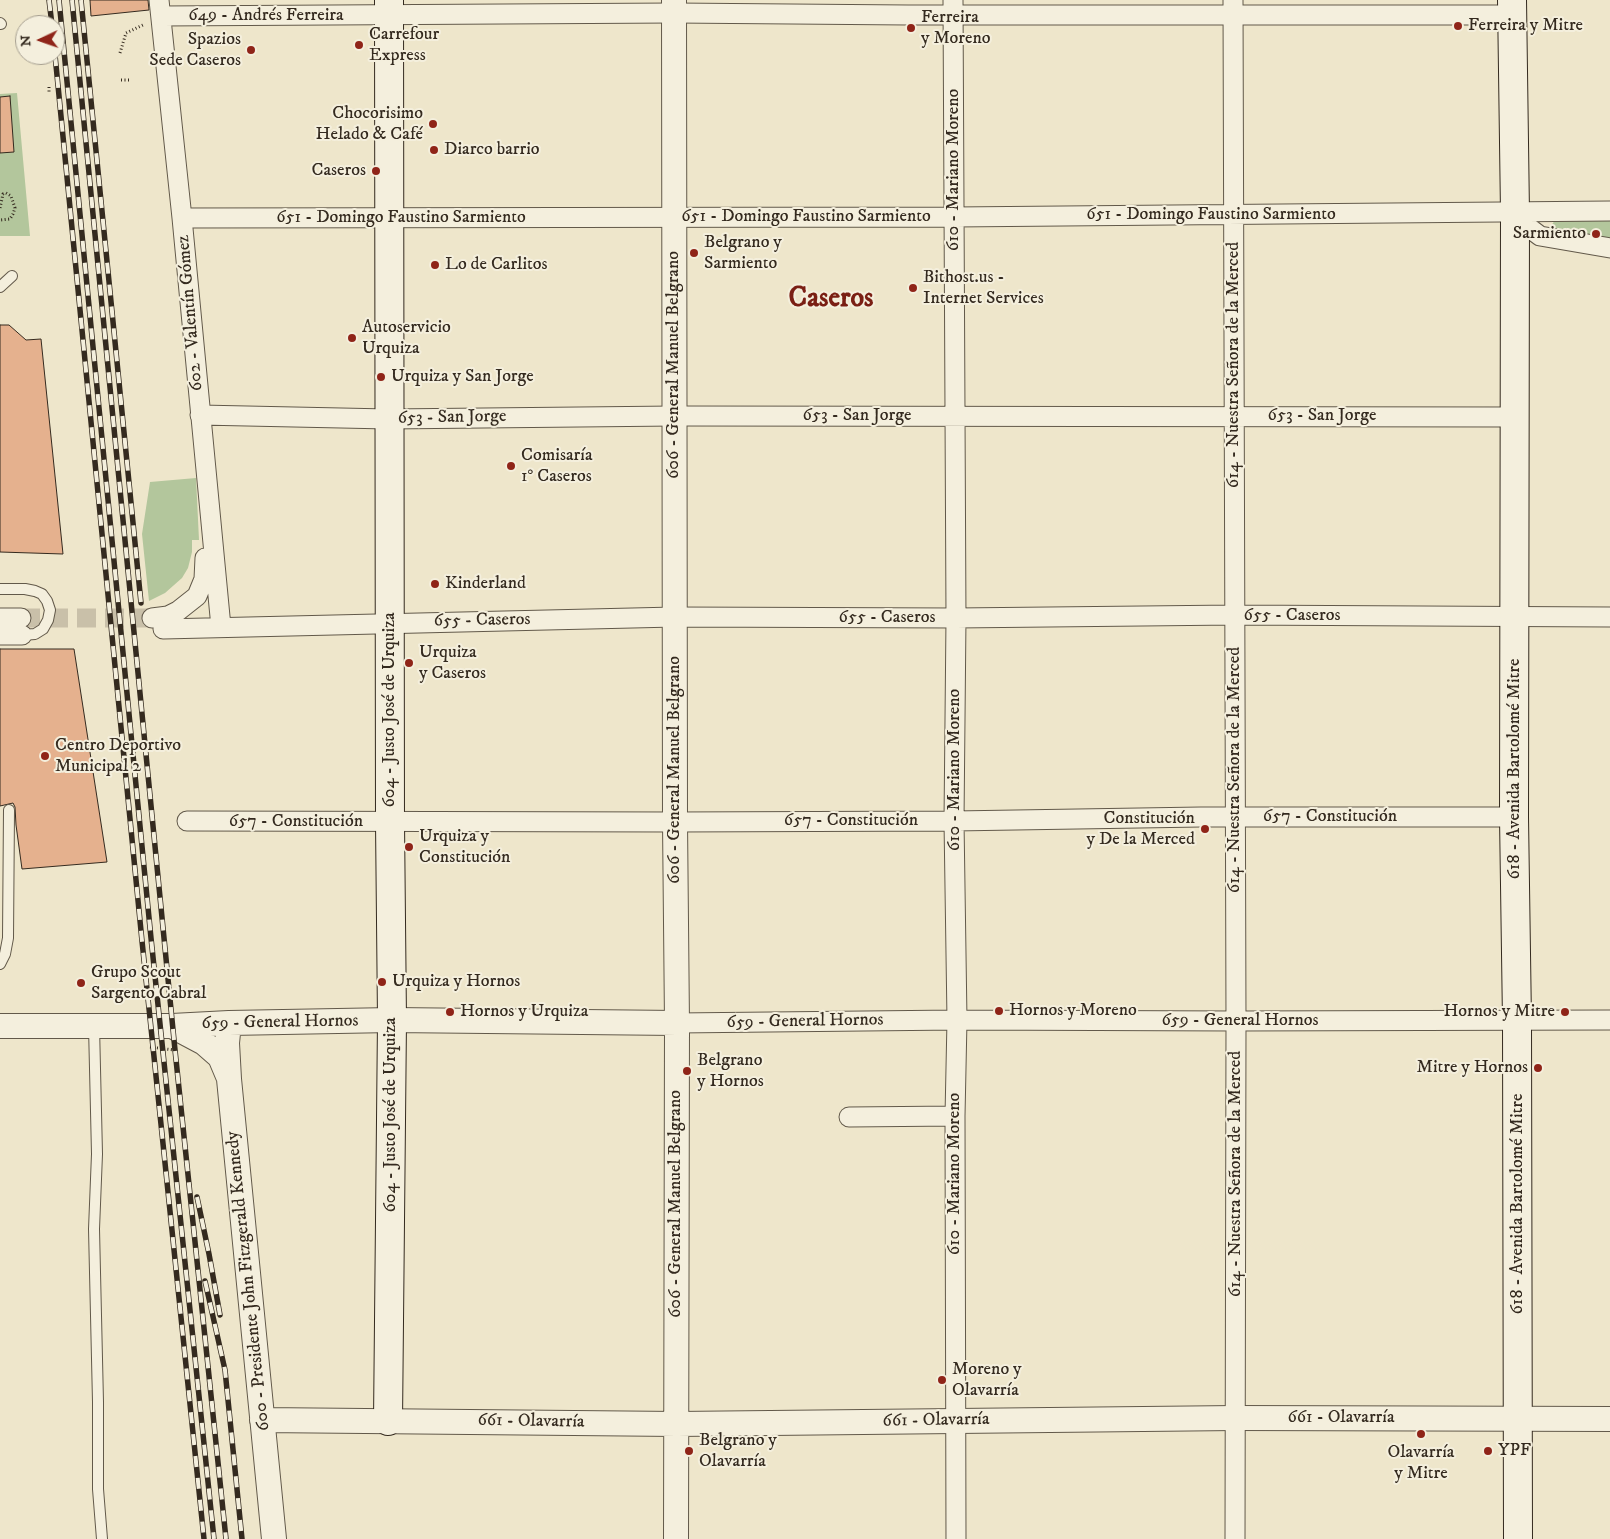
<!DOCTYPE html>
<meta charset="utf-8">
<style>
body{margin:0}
#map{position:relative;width:1610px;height:1539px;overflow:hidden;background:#eee6cb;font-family:"IM FELL DW Pica",serif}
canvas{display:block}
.north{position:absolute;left:15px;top:15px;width:50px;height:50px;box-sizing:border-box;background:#f4efdd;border:1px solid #a7a091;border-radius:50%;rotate:267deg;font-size:14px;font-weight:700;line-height:20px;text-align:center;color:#342a1f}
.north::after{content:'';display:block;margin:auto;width:18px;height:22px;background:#8f2418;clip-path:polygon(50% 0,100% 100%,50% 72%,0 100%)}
</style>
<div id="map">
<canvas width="1610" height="1539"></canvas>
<div class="north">N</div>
</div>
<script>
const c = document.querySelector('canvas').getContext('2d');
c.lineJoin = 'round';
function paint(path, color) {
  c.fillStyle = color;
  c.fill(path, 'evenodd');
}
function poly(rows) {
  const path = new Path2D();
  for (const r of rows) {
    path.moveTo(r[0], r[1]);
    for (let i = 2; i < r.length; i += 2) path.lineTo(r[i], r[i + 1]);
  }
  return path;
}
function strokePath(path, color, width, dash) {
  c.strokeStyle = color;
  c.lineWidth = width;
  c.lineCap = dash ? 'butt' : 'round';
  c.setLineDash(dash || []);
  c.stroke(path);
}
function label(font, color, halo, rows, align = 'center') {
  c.font = font + ' "IM FELL DW Pica",serif';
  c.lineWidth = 4;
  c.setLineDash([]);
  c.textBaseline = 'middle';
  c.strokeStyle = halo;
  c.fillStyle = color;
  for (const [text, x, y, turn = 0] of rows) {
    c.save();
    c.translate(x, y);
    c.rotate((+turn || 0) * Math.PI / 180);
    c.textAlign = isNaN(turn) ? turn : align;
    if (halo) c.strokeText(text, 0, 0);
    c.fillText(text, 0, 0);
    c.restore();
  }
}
const green = poly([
 [17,93,30,236,0,236,0,94],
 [1610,219,1610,240,1554,230,1551,226,1555,220],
 [196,478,199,540,192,540,192,552,188,568,182,578,165,593,149,601,142,534,150,482]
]);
const building = poly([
 [90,0,148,0,149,10,91,16,90,0],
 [10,96,14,152,0,153,0,97,10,96],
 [0,325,9,325,26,340,41,339,63,554,0,552,0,325],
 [0,649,74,649,107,862,22,869,16,825,15,807,13,803,0,806,0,649]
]);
const minorTunnel = poly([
 [21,618,152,618]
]);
const path = poly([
 [120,53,126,33,145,24],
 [121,80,129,80],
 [49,87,49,93],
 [0,208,3,194,6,193,11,196,15,208,13,214,10,219,0,220],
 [150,1047,174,1050]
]);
const service = poly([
 [0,23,1,24],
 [0,287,12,276],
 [0,589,25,589,35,591,42,594,47,601,50,610,48,620,43,629,35,634,22,635],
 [0,964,5,954,8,938,9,810],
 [94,1026,97,1154,94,1229,98,1402,98,1489,102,1539]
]);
const minor = poly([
 [159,0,182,218,221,627],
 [953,0,956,618,954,821,957,1020,955,1116,956,1539],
 [1233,0,1236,1021,1235,1539],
 [161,16,674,13,908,15,1512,15],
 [1515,213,1528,227,1540,236,1610,248],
 [182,218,954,217,1610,211],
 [200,415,388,419,675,416,1515,417],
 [0,618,21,618],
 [152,618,168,616,178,611,197,596,204,579,205,558],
 [163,629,675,617,956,618,1235,615,1610,617],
 [0,635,22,635],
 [187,821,675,822,954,821,1201,817,1514,817],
 [677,1023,957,1020,1236,1021,1610,1020],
 [849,1117,955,1116]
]);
const tertiary = poly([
 [674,0,675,822,677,1023,676,1539],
 [229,1023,227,1043,229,1079,274,1539],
 [0,1026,172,1026,229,1023,392,1020,677,1023],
 [172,1026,204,1043,220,1057,228,1076],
 [262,1420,677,1424,1236,1418,1610,1419]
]);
const secondary = poly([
 [1512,0,1515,213,1514,817,1517,1021,1518,1539],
 [388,1421,392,1020,390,822,389,0]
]);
const rail = poly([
 [49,0,52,25],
 [59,0,151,938,214,1539],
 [72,0,175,1050,226,1539],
 [81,0,141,603],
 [55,55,142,941,204,1539],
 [197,1197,209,1254,220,1315],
 [205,1281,225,1370,242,1539]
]);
const markers = [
 [1458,26,5,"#8f2418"],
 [911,28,5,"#8f2418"],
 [359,45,5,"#8f2418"],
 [251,50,5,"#8f2418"],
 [433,124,5,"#8f2418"],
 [434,150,5,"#8f2418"],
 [376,171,5,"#8f2418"],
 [1596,234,5,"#8f2418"],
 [694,253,5,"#8f2418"],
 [435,265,5,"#8f2418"],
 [913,288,5,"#8f2418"],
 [352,338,5,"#8f2418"],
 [381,377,5,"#8f2418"],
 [511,466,5,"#8f2418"],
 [435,584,5,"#8f2418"],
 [409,663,5,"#8f2418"],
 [45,756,5,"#8f2418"],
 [1205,829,5,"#8f2418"],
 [409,847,5,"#8f2418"],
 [382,982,5,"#8f2418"],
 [81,983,5,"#8f2418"],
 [999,1011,5,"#8f2418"],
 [450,1012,5,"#8f2418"],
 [1565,1012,5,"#8f2418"],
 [1538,1068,5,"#8f2418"],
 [687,1071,5,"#8f2418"],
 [942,1380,5,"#8f2418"],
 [1421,1434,5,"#8f2418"],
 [689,1451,5,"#8f2418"],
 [1488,1451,5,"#8f2418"]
];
const streetNames = [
 ["649 - Andrés Ferreira",266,16],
 ["610 - Mariano Moreno",954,170,-90],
 ["651 - Domingo Faustino Sarmiento",1211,215],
 ["651 - Domingo Faustino Sarmiento",806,217],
 ["651 - Domingo Faustino Sarmiento",401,218],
 ["602 - Valentín Gómez",191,313,-95],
 ["606 - General Manuel Belgrano",674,365,-90],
 ["614 - Nuestra Señora de la Merced",1234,365,-90],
 ["653 - San Jorge",857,416],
 ["653 - San Jorge",1322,416],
 ["653 - San Jorge",452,418,-1],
 ["655 - Caseros",1292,616],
 ["655 - Caseros",887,618],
 ["655 - Caseros",482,621,-1],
 ["604 - Justo José de Urquiza",390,710,-90],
 ["618 - Avenida Bartolomé Mitre",1515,769,-90],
 ["606 - General Manuel Belgrano",675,770,-90],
 ["610 - Mariano Moreno",955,770,-90],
 ["614 - Nuestra Señora de la Merced",1235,770,-90],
 ["657 - Constitución",1330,817],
 ["657 - Constitución",851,821],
 ["657 - Constitución",296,822],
 ["659 - General Hornos",1240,1021],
 ["659 - General Hornos",805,1022,-1],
 ["659 - General Hornos",280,1023,-1],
 ["604 - Justo José de Urquiza",391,1115,-90],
 ["610 - Mariano Moreno",955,1174,-90],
 ["614 - Nuestra Señora de la Merced",1236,1174,-90],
 ["606 - General Manuel Belgrano",676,1204,-90],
 ["618 - Avenida Bartolomé Mitre",1518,1204,-90],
 ["600 - Presidente John Fitzgerald Kennedy",249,1281,-96],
 ["661 - Olavarría",1341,1418],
 ["661 - Olavarría",936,1421,-1],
 ["661 - Olavarría",531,1422,1]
];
const poiNames = [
 ["Ferreira",921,18],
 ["y Moreno",921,39],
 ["Ferreira y Mitre",1468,26],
 ["Carrefour",369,35],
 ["Express",369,56],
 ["Spazios",241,40,"right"],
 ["Sede Caseros",241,61,"right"],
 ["Chocorisimo",423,114,"right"],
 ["Helado & Café",423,135,"right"],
 ["Diarco barrio",444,150],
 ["Caseros",366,171,"right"],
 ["Sarmiento",1586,234,"right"],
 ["Belgrano y",704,243],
 ["Sarmiento",704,264],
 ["Lo de Carlitos",445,265],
 ["Bithost.us -",923,278],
 ["Internet Services",923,299],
 ["Autoservicio",362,328],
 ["Urquiza",362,349],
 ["Urquiza y San Jorge",391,377],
 ["Comisaría",521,456],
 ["1° Caseros",521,477],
 ["Kinderland",445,584],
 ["Urquiza",419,653],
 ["y Caseros",419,674],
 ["Centro Deportivo",55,746],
 ["Municipal 2",55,767],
 ["Constitución",1195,819,"right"],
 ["y De la Merced",1195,840,"right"],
 ["Urquiza y",419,837],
 ["Constitución",419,858],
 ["Grupo Scout",91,973],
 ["Sargento Cabral",91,994],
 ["Urquiza y Hornos",392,982],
 ["Hornos y Moreno",1009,1011],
 ["Hornos y Urquiza",460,1012],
 ["Hornos y Mitre",1555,1012,"right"],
 ["Belgrano",697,1061],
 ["y Hornos",697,1082],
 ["Mitre y Hornos",1528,1068,"right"],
 ["Moreno y",952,1370],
 ["Olavarría",952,1391],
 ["Belgrano y",699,1441],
 ["Olavarría",699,1462],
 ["YPF",1498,1451],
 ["Olavarría",1421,1453,"center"],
 ["y Mitre",1421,1474,"center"]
];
const townNames = [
 ["Caseros",831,300]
];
paint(green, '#b3c69c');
paint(building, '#e5b18e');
strokePath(building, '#342a1f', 1);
strokePath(minorTunnel, '#c9c0a9', 19, [19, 9]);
strokePath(service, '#62594a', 12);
strokePath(minor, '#62594a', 21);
strokePath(tertiary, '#62594a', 26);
strokePath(secondary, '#342a1f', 30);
strokePath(path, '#342a1f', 3, [1, 2.5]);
strokePath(service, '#f4efdd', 10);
strokePath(minor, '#f4efdd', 19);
strokePath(tertiary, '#f4efdd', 24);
strokePath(secondary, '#f4efdd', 28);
strokePath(rail, '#342a1f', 5.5);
strokePath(rail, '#f4efdd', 4, [11]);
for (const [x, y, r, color] of markers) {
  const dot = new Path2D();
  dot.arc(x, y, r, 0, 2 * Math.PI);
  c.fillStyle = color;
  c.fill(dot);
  strokePath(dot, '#f4efdd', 2);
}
label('18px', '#342a1f', '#f4efdd', streetNames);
label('18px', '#342a1f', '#f4efdd', poiNames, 'left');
label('bold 28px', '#7a1f14', '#f4efdd', townNames);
</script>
